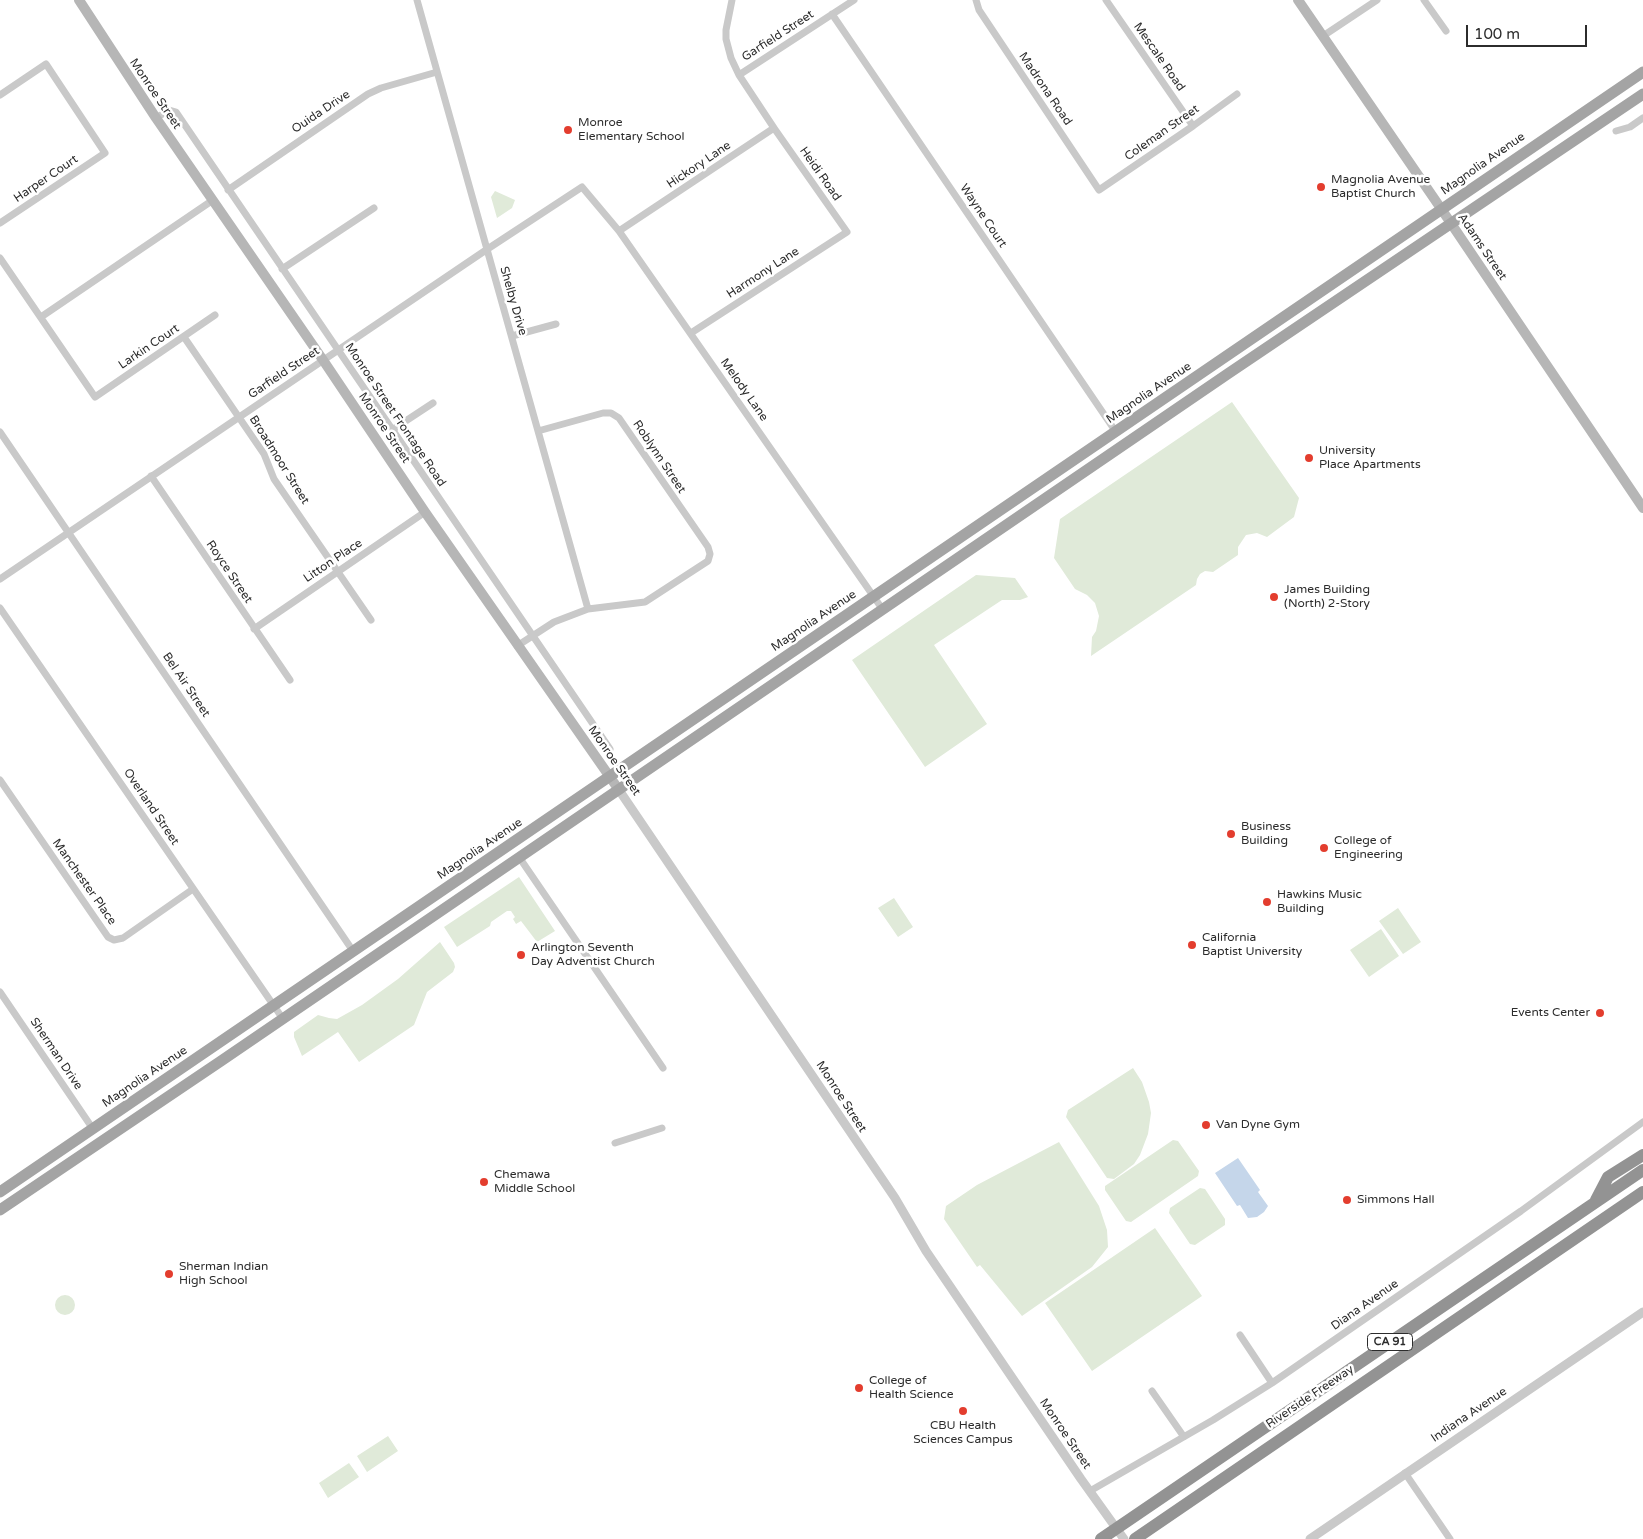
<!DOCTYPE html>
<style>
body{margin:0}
#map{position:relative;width:1643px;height:1539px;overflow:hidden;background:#fff;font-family:"Varela Round",sans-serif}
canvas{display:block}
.scale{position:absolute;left:1466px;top:25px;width:121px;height:22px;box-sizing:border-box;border:2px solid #2c2c2c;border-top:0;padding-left:6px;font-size:15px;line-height:18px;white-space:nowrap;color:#2c2c2c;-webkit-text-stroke:4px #fff;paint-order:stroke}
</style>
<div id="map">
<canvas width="1643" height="1539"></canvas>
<div class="scale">100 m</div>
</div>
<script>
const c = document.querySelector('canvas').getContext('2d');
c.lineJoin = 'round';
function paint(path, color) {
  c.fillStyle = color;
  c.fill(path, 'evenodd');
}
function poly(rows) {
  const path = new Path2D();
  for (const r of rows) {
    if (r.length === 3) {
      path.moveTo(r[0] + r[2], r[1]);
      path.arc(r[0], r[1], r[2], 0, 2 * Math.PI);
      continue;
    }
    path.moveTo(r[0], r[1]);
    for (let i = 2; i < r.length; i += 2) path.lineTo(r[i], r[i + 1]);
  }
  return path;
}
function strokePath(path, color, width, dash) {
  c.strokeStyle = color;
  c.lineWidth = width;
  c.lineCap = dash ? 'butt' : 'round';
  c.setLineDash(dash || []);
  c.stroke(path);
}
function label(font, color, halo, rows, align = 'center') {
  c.font = font + ' "Varela Round",sans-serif';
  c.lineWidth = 5;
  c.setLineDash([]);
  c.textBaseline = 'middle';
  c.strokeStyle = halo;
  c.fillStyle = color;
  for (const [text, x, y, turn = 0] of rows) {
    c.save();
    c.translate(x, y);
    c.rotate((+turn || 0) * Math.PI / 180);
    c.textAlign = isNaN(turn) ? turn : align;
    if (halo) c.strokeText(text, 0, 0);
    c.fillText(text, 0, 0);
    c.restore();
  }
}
const green = poly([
 [495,191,515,200,512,208,497,218,491,197],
 [1232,402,1299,498,1294,517,1267,537,1257,533,1246,535,1238,547,1238,555,1213,572,1205,571,1200,574,1197,579,1196,585,1091,656,1092,637,1096,631,1099,616,1095,603,1087,595,1075,589,1054,558,1060,519],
 [976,575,1015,578,1028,597,1020,600,1002,600,934,645,987,724,925,767,852,660],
 [519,877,555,931,537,942,521,921,516,924,513,919,515,917,511,911,507,911,491,922,490,926,457,947,444,927],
 [894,898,913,927,898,937,878,908],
 [1398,908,1421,942,1403,954,1379,921],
 [1381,929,1399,956,1369,977,1350,950],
 [440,942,454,963,455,967,453,972,427,992,414,1025,359,1062,338,1032,302,1056,294,1037,294,1032,318,1015,329,1018,337,1019,362,1005,398,979],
 [1133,1068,1142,1082,1149,1102,1151,1113,1148,1134,1140,1155,1134,1164,1114,1179,1107,1178,1066,1117,1068,1110],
 [1173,1140,1178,1141,1199,1171,1198,1176,1131,1222,1126,1221,1105,1190,1105,1186],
 [1059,1142,1099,1206,1107,1230,1108,1247,1092,1267,1022,1316,980,1265,977,1267,944,1219,946,1206,977,1185],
 [1200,1188,1205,1189,1225,1219,1225,1225,1195,1245,1190,1244,1169,1213,1170,1208],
 [1155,1228,1202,1296,1092,1371,1045,1303],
 [65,1305,10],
 [388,1436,398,1451,367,1472,357,1456],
 [349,1463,359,1477,328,1498,319,1483]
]);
const water = poly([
 [1238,1158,1260,1190,1258,1192,1268,1206,1264,1212,1257,1217,1248,1218,1240,1205,1237,1206,1215,1173]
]);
const minor = poly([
 [417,0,588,609],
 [976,0,979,10,1099,190,1193,126,1237,94],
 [1106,0,1193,126],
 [1424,0,1446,31],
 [832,14,1116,432],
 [1323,36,1377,0],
 [739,75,854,0],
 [0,95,46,64,105,153,0,223],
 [156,118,169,110,176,112,610,749],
 [1616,131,1630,127,1643,118],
 [228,190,368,94,381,88,437,72],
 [619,231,774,128,739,75,731,58,726,39,726,30,732,0],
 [0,258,95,397,215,315],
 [282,269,374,208],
 [41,317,213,200],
 [691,333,847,232,774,128],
 [512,336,556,324],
 [184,337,264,454,274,479,371,620],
 [392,430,433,403],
 [0,432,353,951],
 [151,476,290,680],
 [0,579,486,250,582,187,619,231,883,610],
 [0,608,283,1019],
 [254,629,425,512],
 [517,646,554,622,588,609,645,602,708,561,710,554,708,547,619,418,611,413,603,413,538,431],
 [0,780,108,937,114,940,123,938,193,889],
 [519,857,663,1068],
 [0,992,93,1129],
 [615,1143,662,1128],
 [1240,1335,1272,1383],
 [1152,1391,1184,1437],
 [1405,1473,1450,1539],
 [1090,1491,1213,1420,1272,1383,1521,1211,1643,1122]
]);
const tertiary = poly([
 [619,790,895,1198,926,1251,1081,1479,1124,1539],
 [1310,1539,1643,1312]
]);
const secondary = poly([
 [79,0,156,118,323,360,425,512,619,790],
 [1298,0,1442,210,1643,508]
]);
const primary = poly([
 [0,1192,1643,72],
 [0,1210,221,1061,1229,373,1643,94]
]);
const motorway = poly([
 [1596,1200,1608,1177,1643,1155],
 [1101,1539,1643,1170],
 [1135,1539,1643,1192]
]);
const markers = [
 [568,130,5,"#e33d2e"],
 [1321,187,5,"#e33d2e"],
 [1309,458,5,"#e33d2e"],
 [1274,597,5,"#e33d2e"],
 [1231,834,5,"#e33d2e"],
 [1324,848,5,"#e33d2e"],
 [1267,902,5,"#e33d2e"],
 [1192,945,5,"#e33d2e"],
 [521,955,5,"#e33d2e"],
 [1600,1013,5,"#e33d2e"],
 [1206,1125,5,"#e33d2e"],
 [484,1182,5,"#e33d2e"],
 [1347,1200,5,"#e33d2e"],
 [169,1274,5,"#e33d2e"],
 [859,1388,5,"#e33d2e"],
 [963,1411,5,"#e33d2e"]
];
const shields = [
 [1390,1342,45]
];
const shieldNames = [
 ["CA 91",1390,1342]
];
const streetNames = [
 ["Garfield Street",778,36,-33],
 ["Mescale Road",1159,57,55],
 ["Madrona Road",1045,89,56],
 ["Monroe Street",155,94,56],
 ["Ouida Drive",321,112,-34],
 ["Coleman Street",1162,133,-35],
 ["Magnolia Avenue",1483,164,-35],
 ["Hickory Lane",699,165,-34],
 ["Heidi Road",820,174,55],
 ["Harper Court",46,179,-34],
 ["Wayne Court",983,216,56],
 ["Adams Street",1482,247,56],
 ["Harmony Lane",763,273,-33],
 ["Shelby Drive",513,301,74],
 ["Larkin Court",149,347,-34],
 ["Garfield Street",284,373,-34],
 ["Melody Lane",744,390,55],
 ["Magnolia Avenue",1149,393,-34],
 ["Monroe Street Frontage Road",395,415,56],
 ["Monroe Street",384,428,56],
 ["Roblynn Street",659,457,56],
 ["Broadmoor Street",279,460,58],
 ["Litton Place",333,561,-34],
 ["Royce Street",229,572,56],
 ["Magnolia Avenue",814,621,-34],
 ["Bel Air Street",186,685,56],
 ["Monroe Street",614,761,55],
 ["Overland Street",151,807,56],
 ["Magnolia Avenue",480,849,-34],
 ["Manchester Place",84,882,55],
 ["Sherman Drive",56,1054,56],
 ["Magnolia Avenue",145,1077,-34],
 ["Monroe Street",841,1097,57],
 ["Diana Avenue",1365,1305,-35],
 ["Riverside Freeway",1310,1397,-34],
 ["Indiana Avenue",1469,1415,-34],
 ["Monroe Street",1065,1434,56]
];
const poiNames = [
 ["Monroe",578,123],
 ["Elementary School",578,137],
 ["Magnolia Avenue",1331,180],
 ["Baptist Church",1331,194],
 ["University",1319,451],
 ["Place Apartments",1319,465],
 ["James Building",1284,590],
 ["(North) 2-Story",1284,604],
 ["Business",1241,827],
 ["Building",1241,841],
 ["College of",1334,841],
 ["Engineering",1334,855],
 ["Hawkins Music",1277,895],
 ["Building",1277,909],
 ["California",1202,938],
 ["Baptist University",1202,952],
 ["Arlington Seventh",531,948],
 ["Day Adventist Church",531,962],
 ["Events Center",1590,1013,"right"],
 ["Van Dyne Gym",1216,1125],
 ["Chemawa",494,1175],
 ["Middle School",494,1189],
 ["Simmons Hall",1357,1200],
 ["Sherman Indian",179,1267],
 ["High School",179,1281],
 ["College of",869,1381],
 ["Health Science",869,1395],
 ["CBU Health",963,1426,"center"],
 ["Sciences Campus",963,1440,"center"]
];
paint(green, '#e0ead9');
paint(water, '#c5d6ea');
strokePath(minor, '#c9c9c9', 7);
strokePath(tertiary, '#c9c9c9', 9);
strokePath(secondary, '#b6b6b6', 10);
strokePath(primary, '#a4a4a4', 11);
strokePath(motorway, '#939393', 12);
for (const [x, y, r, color] of markers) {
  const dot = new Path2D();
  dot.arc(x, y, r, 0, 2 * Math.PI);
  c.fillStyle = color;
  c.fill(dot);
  strokePath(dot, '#fff', 2);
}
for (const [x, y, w] of shields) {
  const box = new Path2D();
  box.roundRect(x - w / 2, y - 8.5, w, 17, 4);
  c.fillStyle = '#fff';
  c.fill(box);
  strokePath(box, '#2c2c2c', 1);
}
label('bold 11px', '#2c2c2c', null, shieldNames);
label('12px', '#2c2c2c', '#fff', streetNames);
label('12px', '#2c2c2c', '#fff', poiNames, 'left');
</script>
